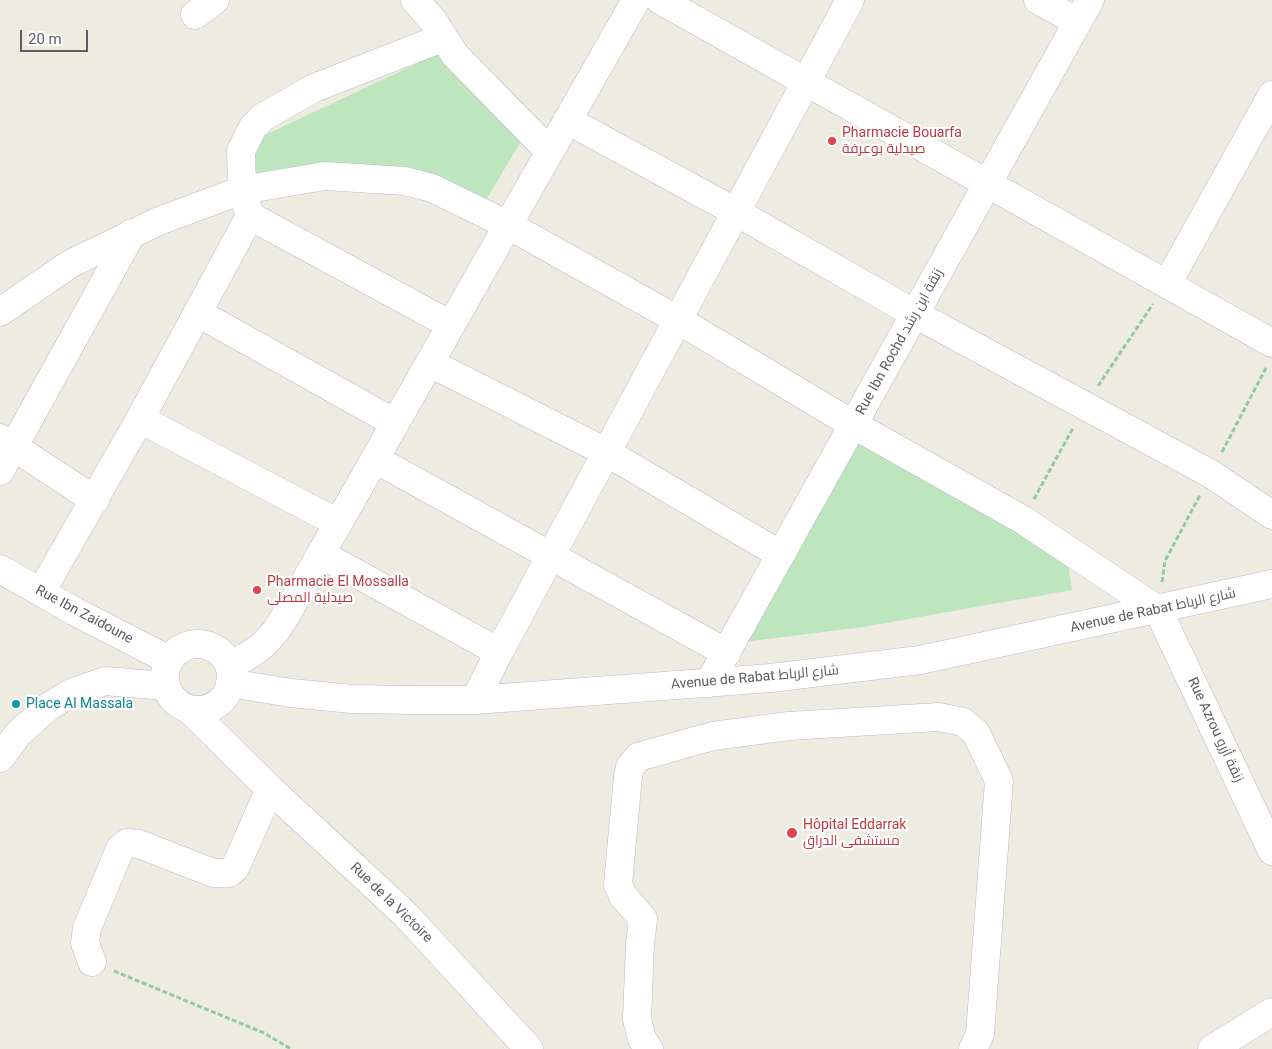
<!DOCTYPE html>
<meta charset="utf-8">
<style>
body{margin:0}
#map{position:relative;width:1272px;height:1049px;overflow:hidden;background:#eeece1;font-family:Roboto,sans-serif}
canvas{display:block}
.scale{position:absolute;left:20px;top:30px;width:68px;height:22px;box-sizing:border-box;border:2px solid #5a5d63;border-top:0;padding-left:6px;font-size:15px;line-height:18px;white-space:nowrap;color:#5a5d63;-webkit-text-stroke:4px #fff;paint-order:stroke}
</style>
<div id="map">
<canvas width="1272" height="1049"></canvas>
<div class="scale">20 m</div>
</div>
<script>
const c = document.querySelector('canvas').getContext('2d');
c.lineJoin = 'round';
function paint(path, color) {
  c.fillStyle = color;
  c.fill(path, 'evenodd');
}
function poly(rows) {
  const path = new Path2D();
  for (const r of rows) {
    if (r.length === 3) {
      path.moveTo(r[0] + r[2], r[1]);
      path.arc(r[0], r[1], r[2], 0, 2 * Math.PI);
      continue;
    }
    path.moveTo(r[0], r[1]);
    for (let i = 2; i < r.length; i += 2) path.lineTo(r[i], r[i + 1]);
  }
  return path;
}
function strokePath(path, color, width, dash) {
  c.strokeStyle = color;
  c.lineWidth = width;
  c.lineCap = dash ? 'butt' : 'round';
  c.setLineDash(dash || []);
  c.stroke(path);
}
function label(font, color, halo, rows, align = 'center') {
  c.font = font + ' Roboto,Cairo,sans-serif';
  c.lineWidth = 4.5;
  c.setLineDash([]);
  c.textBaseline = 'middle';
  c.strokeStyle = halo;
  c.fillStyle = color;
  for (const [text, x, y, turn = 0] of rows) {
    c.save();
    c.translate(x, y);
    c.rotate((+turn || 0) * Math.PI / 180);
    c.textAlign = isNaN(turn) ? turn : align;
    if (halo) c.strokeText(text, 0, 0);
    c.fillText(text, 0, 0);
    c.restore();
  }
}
const green = poly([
 [439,53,523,138,485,202,254,180,246,144],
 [853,423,1065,545,1072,590,863,627,728,644]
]);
const path = poly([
 [1098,386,1153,304],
 [1222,452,1267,366],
 [1034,499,1073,428],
 [1162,582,1165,561,1200,495],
 [114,971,264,1033,291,1049]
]);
const minor = poly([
 [415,0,434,22,455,55,549,151],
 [660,0,1272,343],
 [1038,0,1078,22],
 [195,15,215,0],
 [567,120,736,212,915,314,1211,474,1272,515],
 [250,216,451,325],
 [1167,284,1272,95],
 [0,312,70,264,159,221,242,190,325,176,405,181,432,188,508,225,678,320,854,425,1023,520,1158,610,1272,851],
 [198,313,395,423],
 [430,363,606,452,781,555],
 [140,419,338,523],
 [0,438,95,500],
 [375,459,727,653],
 [0,471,132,233],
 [321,554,499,652],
 [0,569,74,611,169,660],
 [41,592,140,419,250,216,242,190,241,151,253,127,263,117,314,88,442,38],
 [198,677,33],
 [229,665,246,657,262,646,276,631,286,615,636,0],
 [230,683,291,693,352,699,414,700,475,700,771,678,920,660,1272,584],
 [709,683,1090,0],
 [475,700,499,652,850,0],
 [189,709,270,789,406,915,529,1049],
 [0,758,18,734,48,707,71,693,105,681,166,686],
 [92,962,85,943,87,928,120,849,127,843,139,844,213,873,229,873,235,868,270,789],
 [649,1049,642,1039,637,1019,640,944,643,919,623,896,618,884,628,776,630,767,638,757,713,736,789,726,939,717,963,722,976,733,999,781,980,1034,973,1049],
 [1212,1049,1272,1012]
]);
const markers = [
 [832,141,5,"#e0444e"],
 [257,590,5,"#e0444e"],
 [16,704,5,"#0f9aa8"],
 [792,833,6,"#e0444e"]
];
const healthNames = [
 ["Pharmacie Bouarfa",842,133],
 ["صيدلية بوعرفة",842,149],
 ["Pharmacie El Mossalla",267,582],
 ["صيدلية المصلى",267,598],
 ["Hôpital Eddarrak",803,825],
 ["مستشفى الدراق",803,841]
];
const streetNames = [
 ["Rue Ibn Rochd زنقة ابن رشد",900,342,-61],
 ["Avenue de Rabat شارع الرباط",1153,611,-12],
 ["Rue Ibn Zaidoune",84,615,28],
 ["Avenue de Rabat شارع الرباط",755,678,-5],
 ["Rue Azrou زنقة أزرو",1215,730,65],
 ["Rue de la Victoire",391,903,44]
];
const cultureNames = [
 ["Place Al Massala",26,704]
];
paint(green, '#bde6bf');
strokePath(minor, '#b9bbc1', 29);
strokePath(path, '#95c8a7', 3, [5, 2.5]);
strokePath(minor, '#fff', 28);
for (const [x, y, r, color] of markers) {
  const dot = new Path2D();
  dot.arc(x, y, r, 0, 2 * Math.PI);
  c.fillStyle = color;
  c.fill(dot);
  strokePath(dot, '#fff', 2);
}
label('14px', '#be3a42', '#fff', healthNames, 'left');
label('14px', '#5a5d63', '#fff', streetNames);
label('14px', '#0d838f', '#fff', cultureNames, 'left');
</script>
